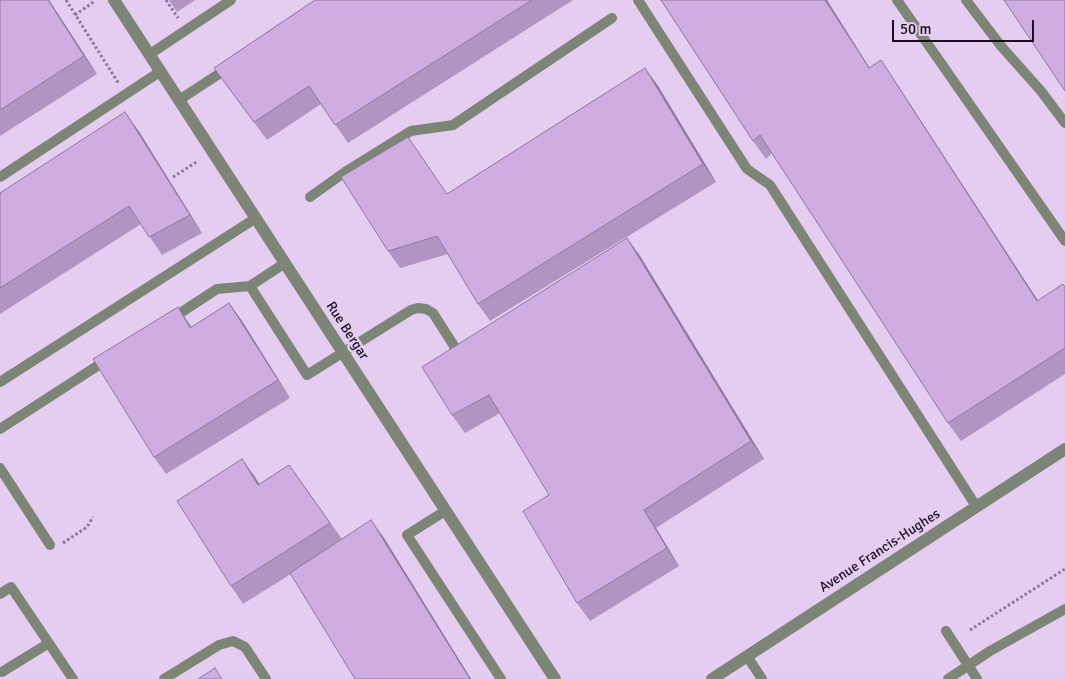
<!DOCTYPE html>
<style>
body{margin:0}
#map{position:relative;width:1065px;height:679px;overflow:hidden;background:#e4cdf1;font-family:Signika,sans-serif}
canvas{display:block}
.scale{position:absolute;left:892px;top:20px;width:142px;height:22px;box-sizing:border-box;border:2px solid #19101d;border-top:0;padding-left:6px;font-size:15px;line-height:18px;white-space:nowrap;color:#19101d;-webkit-text-stroke:4px #e4cdf1;paint-order:stroke}
</style>
<div id="map">
<canvas width="1065" height="679"></canvas>
<div class="scale">50 m</div>
</div>
<script>
const c = document.querySelector('canvas').getContext('2d');
c.lineJoin = 'round';
function poly(rows) {
  const path = new Path2D();
  for (const r of rows) {
    path.moveTo(r[0], r[1]);
    for (let i = 2; i < r.length; i += 2) path.lineTo(r[i], r[i + 1]);
  }
  return path;
}
function strokePath(path, color, width, dash) {
  c.strokeStyle = color;
  c.lineWidth = width;
  c.lineCap = dash ? 'butt' : 'round';
  c.setLineDash(dash || []);
  c.stroke(path);
}
function paint(path, color) {
  c.fillStyle = color;
  c.fill(path, 'evenodd');
}
function label(font, color, halo, rows, align = 'center') {
  c.font = font + ' Signika,sans-serif';
  c.lineWidth = 5;
  c.setLineDash([]);
  c.textBaseline = 'middle';
  c.strokeStyle = halo;
  c.fillStyle = color;
  for (const [text, x, y, turn = 0] of rows) {
    c.save();
    c.translate(x, y);
    c.rotate((+turn || 0) * Math.PI / 180);
    c.textAlign = isNaN(turn) ? turn : align;
    if (halo) c.strokeText(text, 0, 0);
    c.fillText(text, 0, 0);
    c.restore();
  }
}
const path = poly([
 [66,0,119,84],
 [166,0,178,18],
 [75,15,95,1],
 [173,177,198,161],
 [63,543,87,527,93,517],
 [970,630,1065,569]
]);
const lane = poly([
 [638,0,747,169,770,185,976,506],
 [897,0,1065,241],
 [966,0,1001,46,1041,91,1065,123],
 [150,54,231,0],
 [179,100,228,68],
 [0,177,161,71],
 [310,197,345,172,411,131,453,125,612,18],
 [285,263,250,286,307,375,411,310,418,308,426,309,433,313,461,357],
 [171,319,217,289,250,286],
 [0,382,256,218],
 [0,429,108,359],
 [0,468,50,545],
 [445,511,407,535,501,679],
 [0,594,11,587,73,679],
 [946,631,977,679],
 [747,656,762,679],
 [2,672,49,643],
 [164,679,219,645,233,641,245,647,266,679],
 [948,679,990,651,1065,609]
]);
const street = poly([
 [114,0,555,679],
 [712,679,1065,449]
]);
const wall = poly([
 [0,0,49,0,97,74,0,136],
 [169,0,195,0,177,12],
 [315,0,573,0,348,143,321,104,267,140,214,68],
 [661,0,869,67,893,78,1038,301,1065,287,1065,374,961,441,948,423,772,153,766,159,753,141],
 [645,68,658,86,716,182,490,321,478,304,448,254,400,268,388,251,447,194],
 [138,130,202,233,162,255,141,224,0,314,0,193],
 [627,238,640,256,764,459,656,528,679,566,590,621,577,603,549,495,500,413,465,433,452,415],
 [229,303,242,321,290,398,166,474,154,457,191,327],
 [242,459,259,484,289,465,342,539,384,538,471,679,355,679,291,574,243,604,231,586]
]);
const shadedWall = poly([
 [48,0,49,0,97,74,84,56],
 [825,0,827,0,881,86,869,68],
 [881,60,893,78,1050,319,1037,301],
 [645,68,658,86,716,182,703,164],
 [125,112,138,130,202,233,190,215],
 [627,238,640,256,764,459,751,441],
 [229,303,242,321,290,398,278,380],
 [178,307,190,325,203,346,190,328],
 [242,459,255,477,271,503,258,485],
 [644,510,656,528,679,566,667,548],
 [371,520,384,538,471,679,470,679]
]);
const building = poly([
 [0,0,48,0,84,56,0,110,0,0],
 [315,0,532,0,335,125,309,86,254,122,214,68,315,0],
 [661,0,825,0,869,68,881,60,1037,301,1063,284,1065,287,1065,348,948,423,760,135,753,141,661,0],
 [1004,0,1065,0,1065,91,1004,0],
 [645,68,703,164,478,304,437,236,388,251,341,177,408,137,447,194,645,68],
 [125,112,190,215,149,237,129,206,0,288,0,193,125,112],
 [627,238,751,441,644,510,667,548,577,603,523,511,549,495,489,395,452,415,422,367,627,238],
 [229,303,278,380,154,457,93,359,178,307,190,328,229,303],
 [242,459,258,485,289,465,330,523,231,586,177,501,242,459],
 [371,520,470,679,355,679,290,573,371,520],
 [215,668,222,679,198,679,215,668]
]);
const streetNames = [
 ["Rue Bergar",347,331,57],
 ["Avenue Francis-Hughes",880,551,-33]
];
strokePath(path, '#897892', 3, [2.5, 2.5]);
strokePath(lane, '#7c8576', 10);
strokePath(street, '#7c8576', 12);
paint(wall, '#b294c2');
paint(shadedWall, '#91789e');
paint(building, '#cface2');
strokePath(building, '#91789e', 1);
label('14px', '#19101d', '#e4cdf1', streetNames);
</script>
